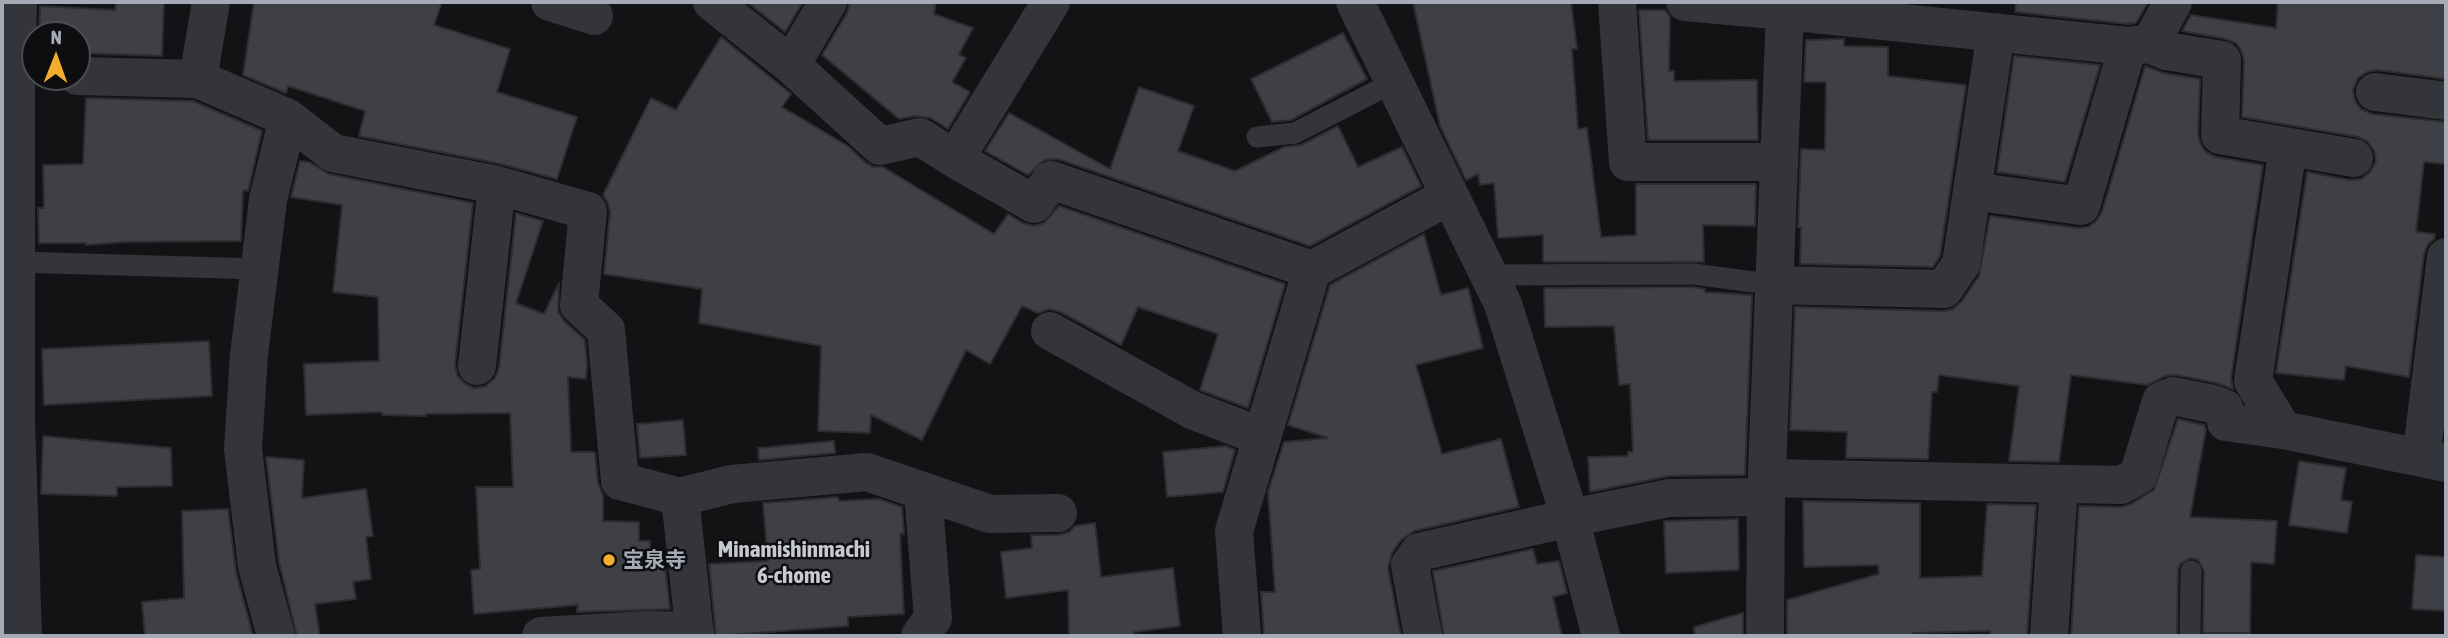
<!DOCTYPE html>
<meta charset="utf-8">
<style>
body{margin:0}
#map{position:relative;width:2448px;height:638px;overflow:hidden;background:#131315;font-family:"Asap Condensed",sans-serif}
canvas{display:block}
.frame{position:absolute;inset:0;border:4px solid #a5aab6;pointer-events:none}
.north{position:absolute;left:21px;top:21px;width:70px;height:70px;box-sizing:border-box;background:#0e0e10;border:2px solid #4a4c52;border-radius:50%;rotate:1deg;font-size:19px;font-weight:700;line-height:28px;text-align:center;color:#a5aab6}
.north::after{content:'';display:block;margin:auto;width:24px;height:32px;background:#f2ac2e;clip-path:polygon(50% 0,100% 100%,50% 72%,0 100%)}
</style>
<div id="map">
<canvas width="2448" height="638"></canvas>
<div class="frame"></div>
<div class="north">N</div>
</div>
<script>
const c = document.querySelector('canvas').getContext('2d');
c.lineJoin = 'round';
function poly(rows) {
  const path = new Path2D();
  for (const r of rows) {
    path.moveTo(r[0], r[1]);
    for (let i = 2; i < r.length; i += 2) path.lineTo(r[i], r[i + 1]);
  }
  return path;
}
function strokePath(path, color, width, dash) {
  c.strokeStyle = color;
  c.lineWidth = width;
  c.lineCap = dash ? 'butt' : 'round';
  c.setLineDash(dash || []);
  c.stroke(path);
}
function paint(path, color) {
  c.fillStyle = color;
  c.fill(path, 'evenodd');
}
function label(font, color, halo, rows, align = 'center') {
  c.font = font + ' "Asap Condensed","Noto Sans JP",sans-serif';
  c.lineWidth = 5;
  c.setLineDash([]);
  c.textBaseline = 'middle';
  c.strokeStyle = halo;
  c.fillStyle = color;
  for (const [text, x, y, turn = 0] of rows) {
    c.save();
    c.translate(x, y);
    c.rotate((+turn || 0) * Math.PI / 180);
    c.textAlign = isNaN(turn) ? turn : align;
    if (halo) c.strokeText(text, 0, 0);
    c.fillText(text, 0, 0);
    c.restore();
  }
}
const river = poly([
 [2,572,3,636]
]);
const building = poly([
 [116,2,164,2,162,56,77,53,77,35,39,35,40,6,115,10,116,2],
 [254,2,442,2,434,25,510,49,497,92,577,117,557,179,501,164,359,136,365,111,288,86,286,93,243,75,254,2],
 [747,2,803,2,785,32,747,2],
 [850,2,936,2,934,14,973,28,959,54,966,58,952,82,970,92,948,129,931,118,915,116,899,119,822,55,847,13,850,2],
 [1413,2,1571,2,1577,49,1572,49,1578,129,1587,128,1601,237,1636,235,1636,184,1756,184,1755,226,1703,225,1704,262,1543,262,1543,235,1498,238,1494,183,1480,185,1478,174,1466,180,1440,126,1413,2],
 [2016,2,2148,2,2136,23,2128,24,2015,12,2016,2],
 [2278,2,2446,2,2446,79,2377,70,2367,72,2358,78,2353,90,2355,101,2361,109,2372,114,2446,122,2446,164,2424,162,2416,232,2435,234,2434,239,2428,244,2424,254,2409,377,2346,366,2344,380,2276,373,2307,172,2350,180,2361,179,2370,172,2376,161,2374,150,2367,141,2358,137,2242,117,2244,61,2241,50,2236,43,2226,39,2182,31,2191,15,2276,28,2278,2],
 [1639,10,1665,10,1670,17,1669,71,1674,71,1674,81,1757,80,1758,140,1648,140,1639,10],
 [1343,33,1367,79,1291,120,1272,122,1251,79,1343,33],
 [721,37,791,94,782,107,848,146,866,163,874,167,883,167,994,234,1008,214,1023,223,1034,226,1044,223,1059,206,1285,284,1248,408,1200,390,1218,334,1138,307,1121,345,1061,312,1049,309,1038,313,1022,306,990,364,966,350,922,440,871,415,870,433,818,431,821,346,699,323,702,289,604,274,610,212,608,203,603,195,651,98,676,110,721,37],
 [1841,39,1844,39,1844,46,1888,47,1888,76,1966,85,1940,256,1933,267,1800,264,1801,227,1798,227,1801,149,1825,150,1826,82,1804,82,1806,40,1841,39],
 [2014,56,2100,65,2065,182,1997,172,2014,56],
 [2145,66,2163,73,2200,79,2198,135,2201,145,2206,152,2216,157,2263,165,2231,378,2233,389,2217,383,2177,375,2165,376,2147,385,2071,375,2059,462,2009,461,2019,386,1939,375,1937,392,1932,392,1928,459,1846,458,1847,432,1790,430,1795,307,1943,311,1953,309,1962,301,1979,276,1990,216,2078,228,2088,227,2096,221,2102,212,2145,66],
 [1139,87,1194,106,1178,151,1235,171,1284,147,1301,145,1338,126,1358,167,1402,147,1421,186,1310,246,1058,159,1044,160,1028,175,985,151,1009,113,1110,169,1139,87],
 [86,98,193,101,262,131,248,191,243,190,241,241,124,242,86,245,86,243,39,243,38,208,44,208,43,165,83,164,86,98],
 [300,161,309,162,329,174,473,203,455,364,457,375,464,383,474,388,486,386,495,378,499,368,516,213,543,221,516,303,544,314,559,283,558,312,564,321,585,340,587,364,586,379,568,377,571,452,595,452,598,483,603,495,603,521,639,522,639,541,650,541,650,567,665,566,670,609,577,612,578,605,474,614,471,570,480,569,476,487,513,487,510,413,426,414,426,416,382,415,382,412,306,415,304,364,379,361,378,297,333,292,342,205,291,197,300,161],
 [1424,234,1441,295,1468,288,1483,348,1416,365,1442,454,1501,439,1519,507,1414,531,1401,540,1392,553,1388,568,1401,636,1264,636,1261,592,1275,592,1268,492,1284,442,1328,438,1288,425,1330,285,1424,234],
 [1693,287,1705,289,1705,292,1752,295,1745,475,1669,476,1590,492,1588,457,1628,456,1628,452,1633,452,1630,384,1619,385,1614,326,1545,327,1544,288,1693,287],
 [209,341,212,396,44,405,42,349,209,341],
 [2178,419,2204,425,2206,429,2190,517,2277,521,2274,564,2251,562,2250,633,2203,633,2204,571,2198,560,2191,558,2180,564,2178,570,2177,636,2071,636,2079,506,2121,507,2131,504,2154,490,2178,419],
 [683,420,686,455,640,458,637,424,683,420],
 [43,436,171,448,172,486,117,487,117,496,41,494,43,436],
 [834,441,835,453,759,460,758,448,834,441],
 [1226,446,1235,450,1223,492,1167,497,1163,452,1226,446],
 [266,457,304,460,302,498,366,489,373,536,366,537,371,579,353,582,356,599,315,604,320,636,297,636,279,562,266,457],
 [2299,461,2346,468,2341,500,2352,502,2347,533,2289,525,2299,461],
 [838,497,839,501,879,499,902,507,904,534,900,534,904,614,848,617,848,626,716,636,709,564,768,561,763,503,838,497],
 [1803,501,1920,503,1920,578,1982,576,1987,504,2036,505,2027,636,1990,636,1990,631,1913,633,1913,636,1787,636,1787,600,1879,574,1878,565,1804,567,1803,501],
 [228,509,236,572,253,636,145,636,142,602,184,598,182,511,228,509],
 [1738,519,1739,570,1666,573,1664,521,1738,519],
 [1095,523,1101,577,1173,568,1180,626,1134,632,1134,636,1069,636,1068,590,1006,598,1001,552,1032,548,1031,535,1059,535,1069,532,1075,526,1095,523],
 [1533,549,1537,564,1559,561,1567,593,1553,597,1562,636,1444,636,1433,571,1533,549],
 [2416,555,2446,557,2446,611,2412,609,2416,555],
 [1743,613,1743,636,1695,636,1694,627,1743,613]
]);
const lane = poly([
 [1257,137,1295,133,1394,82],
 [16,262,260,269],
 [1489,275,1694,274,1775,285],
 [2190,636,2191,571]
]);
const street = poly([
 [18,2,16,75,16,422,23,636],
 [550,2,594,16],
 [712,2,791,65,880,146,920,137,955,159,1051,2],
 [1355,2,1503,304,1570,518,1669,498,1766,497,1785,11,2128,46,2150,44,2173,2],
 [1617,2,1628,162,1779,162],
 [1685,2,1785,11,1786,2],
 [2150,44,2166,51,2222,60,2220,135,2354,158],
 [791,65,828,2],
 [77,76,198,79,288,118,333,153,497,185,588,211,579,305,606,330,620,481,680,497,695,636],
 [198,79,211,2],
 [2375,92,2446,101],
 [955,159,1034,204,1051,180,1312,270,1449,196],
 [1972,191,2081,206,2128,46],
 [1775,285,1944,289,1961,264,1996,32],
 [1050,331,1192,410,1262,437],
 [477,366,497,185],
 [2283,430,2253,381,2288,148],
 [2421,458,2446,257],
 [1767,478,2121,485,2138,476,2161,401,2173,396,2213,404,2224,408,2226,422,2283,430,2446,463],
 [680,497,732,484,867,472,990,514,1058,513],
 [276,636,257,566,243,449,249,355,268,200,288,118],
 [541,636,647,630,695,631],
 [920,636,933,618,923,492],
 [1242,636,1234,531,1312,270],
 [1423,636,1410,565,1419,552,1570,518,1601,636],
 [1765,636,1766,497],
 [2049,636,2059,484]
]);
const markers = [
 [609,560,7,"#f2ac2e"]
];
const poiNames = [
 ["宝泉寺",623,560]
];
const neighbourhoodNames = [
 ["Minamishinmachi",794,550],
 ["6-chome",794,576]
];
strokePath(river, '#2a3239', 72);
paint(building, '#3f4045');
strokePath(building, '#2d2d31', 2);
strokePath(lane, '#34353a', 21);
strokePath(street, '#34353a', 38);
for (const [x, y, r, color] of markers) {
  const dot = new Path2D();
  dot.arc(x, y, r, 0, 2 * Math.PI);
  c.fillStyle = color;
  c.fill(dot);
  strokePath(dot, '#0e0e10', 2.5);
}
label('bold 21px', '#a5aab6', '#0e0e10', poiNames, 'left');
label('bold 23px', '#c6c9d2', '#0e0e10', neighbourhoodNames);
</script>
